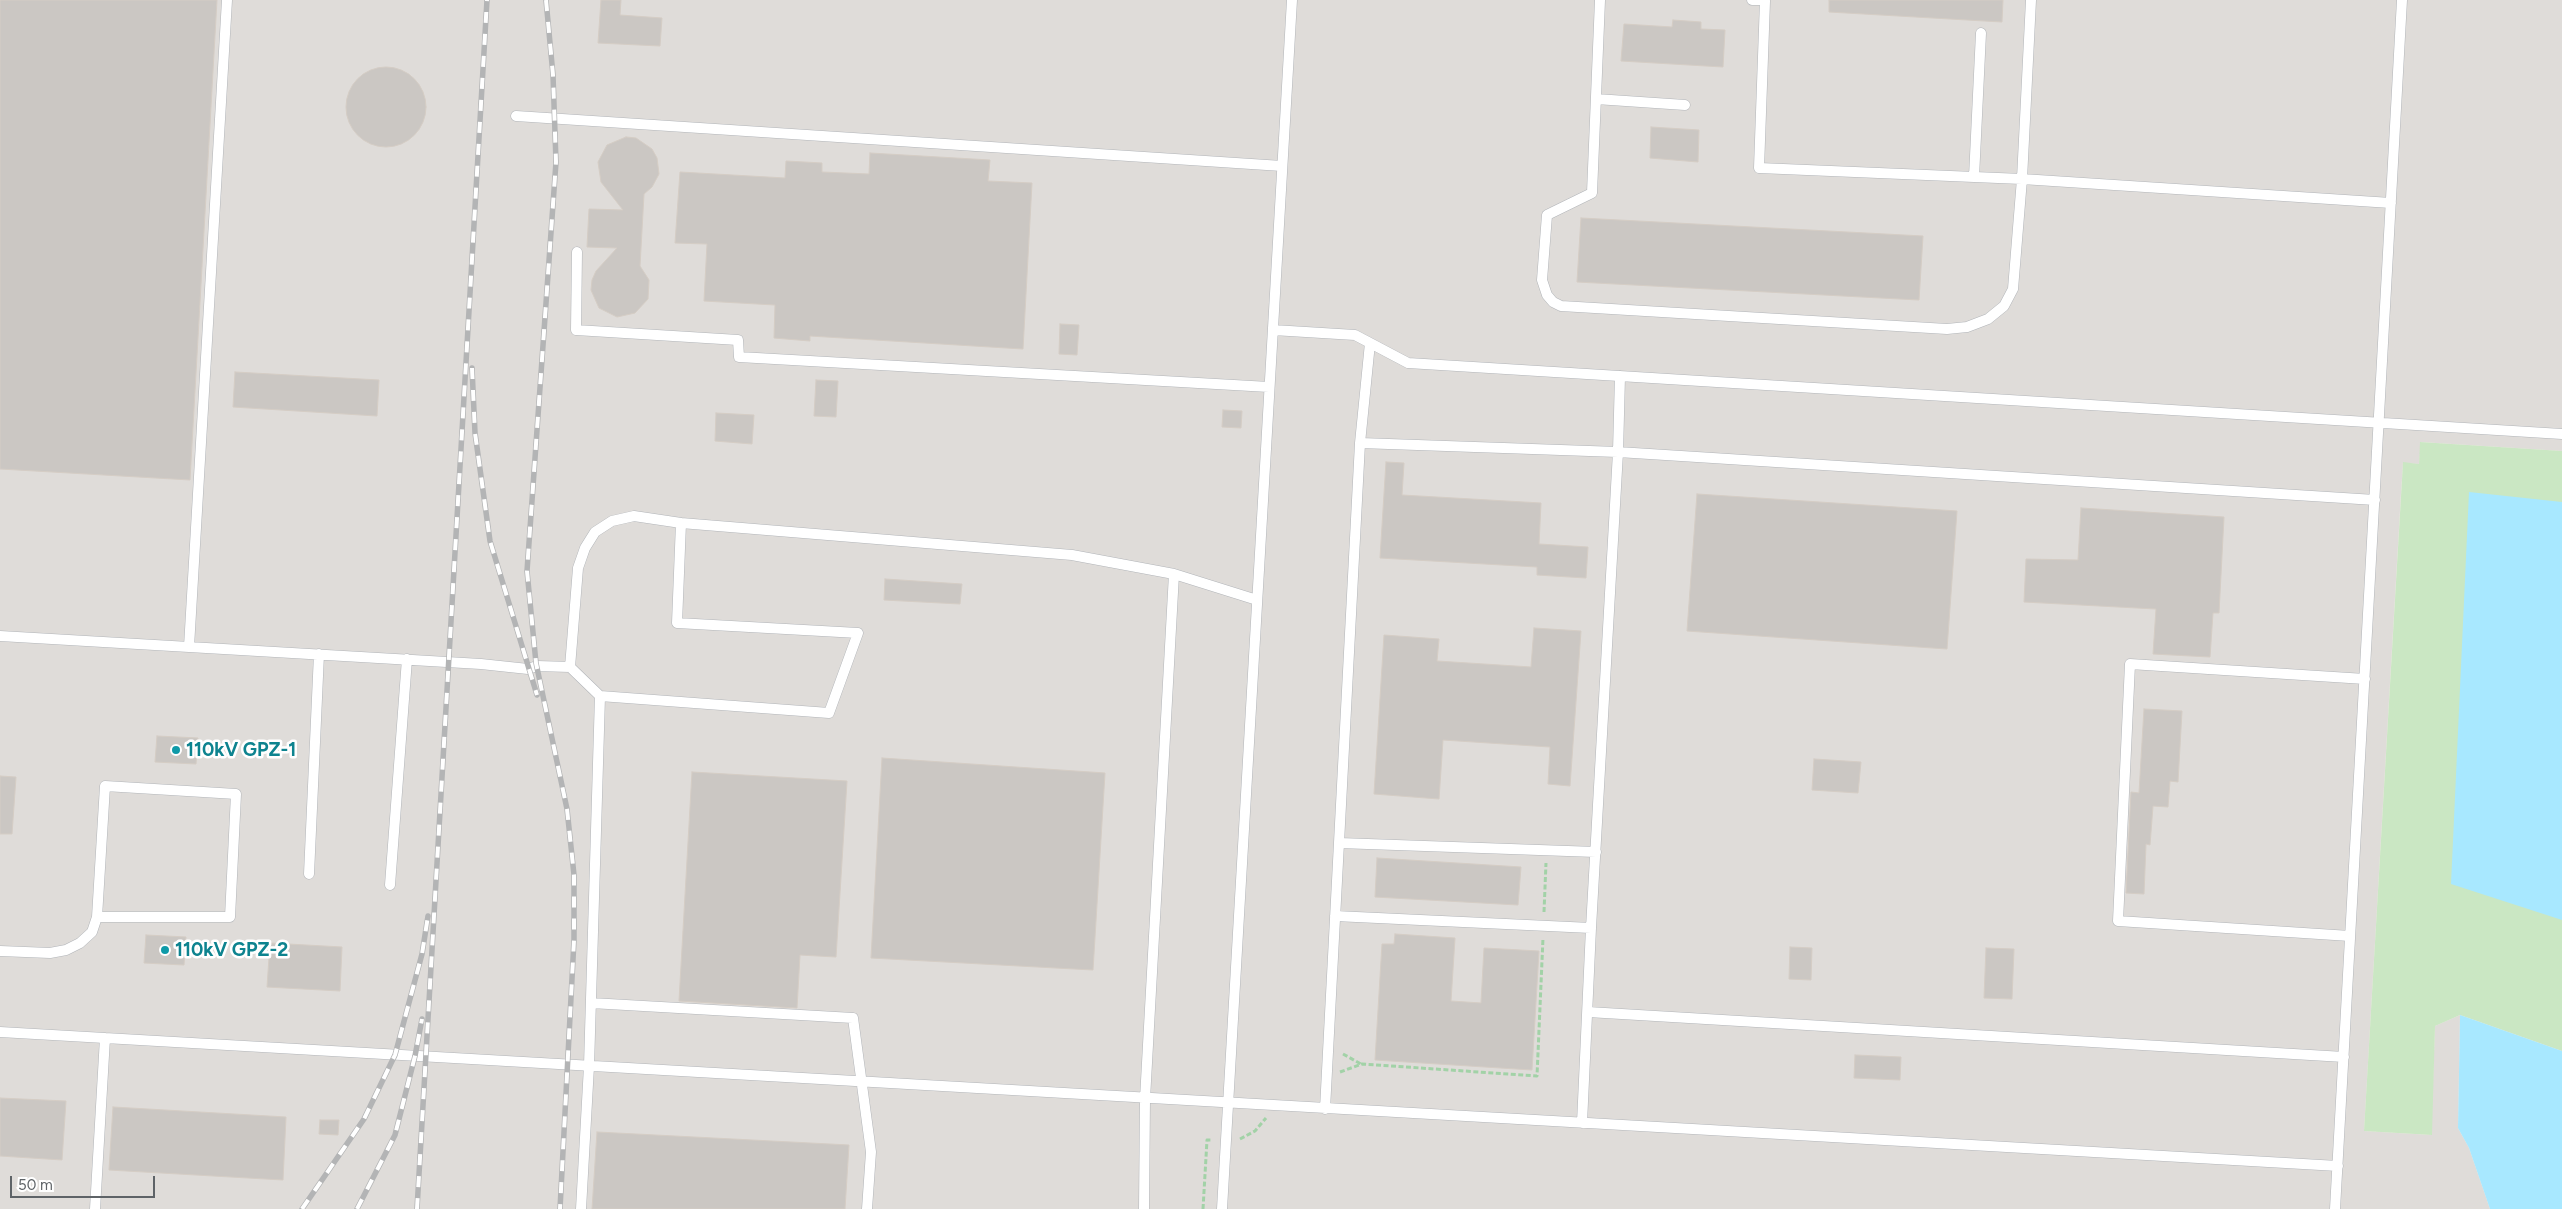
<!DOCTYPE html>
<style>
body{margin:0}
#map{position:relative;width:2562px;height:1209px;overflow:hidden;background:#f0ece6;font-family:Figtree,sans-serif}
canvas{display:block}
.scale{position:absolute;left:10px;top:1176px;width:145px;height:22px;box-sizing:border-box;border:2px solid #5e6367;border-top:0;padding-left:6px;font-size:15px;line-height:18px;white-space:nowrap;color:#5e6367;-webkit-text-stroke:4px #fff;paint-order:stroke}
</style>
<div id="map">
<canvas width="2562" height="1209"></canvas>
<div class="scale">50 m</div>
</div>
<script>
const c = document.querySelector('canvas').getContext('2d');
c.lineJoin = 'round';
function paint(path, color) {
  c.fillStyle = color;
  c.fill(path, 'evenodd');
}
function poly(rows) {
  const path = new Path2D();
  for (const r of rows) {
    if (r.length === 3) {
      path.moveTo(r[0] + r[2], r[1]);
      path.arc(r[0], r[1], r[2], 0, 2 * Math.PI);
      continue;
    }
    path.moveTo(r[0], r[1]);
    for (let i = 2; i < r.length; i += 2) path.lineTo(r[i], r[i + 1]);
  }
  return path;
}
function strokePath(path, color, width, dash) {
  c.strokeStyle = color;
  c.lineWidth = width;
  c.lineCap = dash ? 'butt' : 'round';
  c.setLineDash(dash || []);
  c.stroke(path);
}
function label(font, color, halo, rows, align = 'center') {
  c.font = font + ' Figtree,sans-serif';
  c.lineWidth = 5;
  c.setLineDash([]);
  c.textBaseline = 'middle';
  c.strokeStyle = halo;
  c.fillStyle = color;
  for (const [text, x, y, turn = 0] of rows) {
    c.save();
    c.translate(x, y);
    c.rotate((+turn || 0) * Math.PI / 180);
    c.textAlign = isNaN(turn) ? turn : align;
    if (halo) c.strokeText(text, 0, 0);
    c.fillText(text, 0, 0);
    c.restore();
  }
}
const industrial = poly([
 [0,0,2562,0,2562,451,2421,442,2419,464,2403,463,2401,493,2364,1131,2431,1135,2435,1026,2460,1015,2458,1128,2469,1148,2490,1209,0,1209]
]);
const green = poly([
 [2420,442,2562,451,2562,1051,2460,1015,2435,1026,2432,1135,2364,1131,2403,462,2419,464]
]);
const water = poly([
 [2469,492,2562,502,2562,920,2451,884],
 [2460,1015,2562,1051,2562,1209,2490,1209,2469,1148,2458,1128]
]);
const building = poly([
 [0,0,217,0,190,480,0,469,0,0],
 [601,0,621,0,620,15,662,18,660,46,598,43,601,0],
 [1829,0,2003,0,2002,22,1829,12,1829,0],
 [1673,20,1701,22,1701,29,1725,30,1723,67,1621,61,1624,24,1672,27,1673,20],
 [386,107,40],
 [1651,127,1699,130,1698,162,1650,158,1651,127],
 [626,137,636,138,652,149,657,158,659,174,652,187,644,194,640,266,649,280,648,299,635,313,617,317,599,308,591,290,592,280,596,271,617,248,587,247,589,209,623,210,601,182,598,162,607,145,626,137],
 [870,153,990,160,988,181,1032,183,1023,349,810,336,810,341,774,338,775,305,704,301,707,244,675,243,680,172,785,178,786,161,822,163,822,172,869,174,870,153],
 [1581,218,1923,236,1919,300,1577,282,1581,218],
 [1060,324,1079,325,1077,355,1059,354,1060,324],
 [235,372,379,380,377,416,233,407,235,372],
 [816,380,838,381,836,417,814,416,816,380],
 [1223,410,1242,411,1241,428,1222,427,1223,410],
 [716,413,754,415,752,444,715,441,716,413],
 [1386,462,1404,463,1402,495,1541,503,1539,544,1588,547,1586,578,1537,575,1537,567,1380,558,1386,462],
 [1697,494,1957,511,1947,649,1687,631,1697,494],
 [2081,508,2224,517,2219,613,2213,613,2210,657,2153,654,2156,609,2024,602,2026,559,2078,560,2081,508],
 [885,579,962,584,960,604,884,600,885,579],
 [1534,628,1581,631,1570,786,1548,784,1550,747,1443,740,1439,799,1374,794,1384,635,1439,639,1437,661,1531,667,1534,628],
 [2144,709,2182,711,2178,782,2170,781,2168,807,2153,806,2150,845,2146,844,2144,894,2126,893,2131,792,2139,793,2144,709],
 [157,736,198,738,196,764,155,762,157,736],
 [882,758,1105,773,1093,970,871,958,882,758],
 [1814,759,1861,762,1858,793,1812,790,1814,759],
 [692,772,847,781,836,957,800,955,797,1008,679,1001,692,772],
 [0,776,16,777,12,834,0,834,0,776],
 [1377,858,1521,867,1518,905,1375,897,1377,858],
 [1395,934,1455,938,1451,1001,1481,1003,1484,948,1539,951,1532,1070,1375,1060,1382,944,1394,944,1395,934],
 [146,935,186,937,184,965,144,963,146,935],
 [270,943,342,947,340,991,267,987,270,943],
 [1790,947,1812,948,1811,980,1789,979,1790,947],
 [1986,948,2014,949,2012,999,1984,998,1986,948],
 [1855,1055,1901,1057,1900,1080,1854,1078,1855,1055],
 [0,1098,66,1101,62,1160,0,1156,0,1098],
 [113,1107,286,1117,283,1180,109,1170,113,1107],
 [320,1120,339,1120,338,1135,319,1134,320,1120],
 [597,1132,849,1145,845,1209,592,1209,597,1132]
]);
const path = poly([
 [1544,912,1546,863],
 [1343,1054,1361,1064],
 [1340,1072,1362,1064,1537,1076,1543,938],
 [1240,1139,1255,1131,1266,1118],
 [1203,1209,1207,1140,1211,1140]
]);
const service = poly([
 [1600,0,1592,193,1547,215,1542,280,1547,295,1553,302,1561,306,1947,329,1967,327,1988,319,2004,306,2013,289,2022,179,1759,168,1765,1],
 [1752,0,1765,0],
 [2031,0,2022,179,2391,203],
 [1596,99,1685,105],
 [516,116,1282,166],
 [1974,177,1981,33],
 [577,252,576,330,738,340,739,357,1269,387],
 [1273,330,1355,335,1408,363,2562,434],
 [1370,343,1360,443,1618,452,1620,376],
 [0,636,481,664,528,669,537,666,570,667,578,568,585,548,595,532,612,521,634,516,681,523],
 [189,647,227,0],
 [570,667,600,696],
 [1339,843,1596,852],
 [309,874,319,654],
 [390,885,407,659],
 [1335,916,1591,928,1582,1123],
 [1591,928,1618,452,2375,500],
 [2350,936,2118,921,2130,664,2365,679],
 [0,951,50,953,66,950,80,943,92,932,97,917,105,786,236,794,230,917,97,917],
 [591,1003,853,1018,871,1152,867,1209],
 [1588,1012,2344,1057],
 [0,1032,2338,1166],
 [1325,1109,1360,443],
 [95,1209,105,1038],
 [581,1209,589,1066,600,696,829,713,858,633,677,623,681,523,1072,555,1174,574,1257,600],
 [1144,1209,1145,1099,1174,574],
 [1222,1209,1292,0],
 [2335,1209,2402,0]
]);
const rail = poly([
 [546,0,553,75,556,162,527,571,536,663,567,809,574,875,574,940,560,1209],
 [472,368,475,433,490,541,537,695],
 [302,1209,364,1119,395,1055,422,954,428,916],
 [357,1209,395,1135,415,1056,422,1019],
 [417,1209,487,0]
]);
const markers = [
 [176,750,5,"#0f9aa8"],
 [165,950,5,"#0f9aa8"]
];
const cultureNames = [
 ["110kV GPZ-1",186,750],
 ["110kV GPZ-2",175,950]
];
paint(industrial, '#dfdcd9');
paint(green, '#cae7c3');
paint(water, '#a8e8ff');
paint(building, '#cbc7c3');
strokePath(building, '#d5cdc5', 1);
strokePath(service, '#b2b5b9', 11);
strokePath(path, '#a2d2a7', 3, [5, 2.5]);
strokePath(service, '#fff', 10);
strokePath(rail, '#b3b4b5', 5.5);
strokePath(rail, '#fff', 4, [11]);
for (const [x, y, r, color] of markers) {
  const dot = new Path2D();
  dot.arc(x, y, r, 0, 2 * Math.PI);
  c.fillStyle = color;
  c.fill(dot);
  strokePath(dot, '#fff', 2);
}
label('bold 19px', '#0d838f', '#fff', cultureNames, 'left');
</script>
